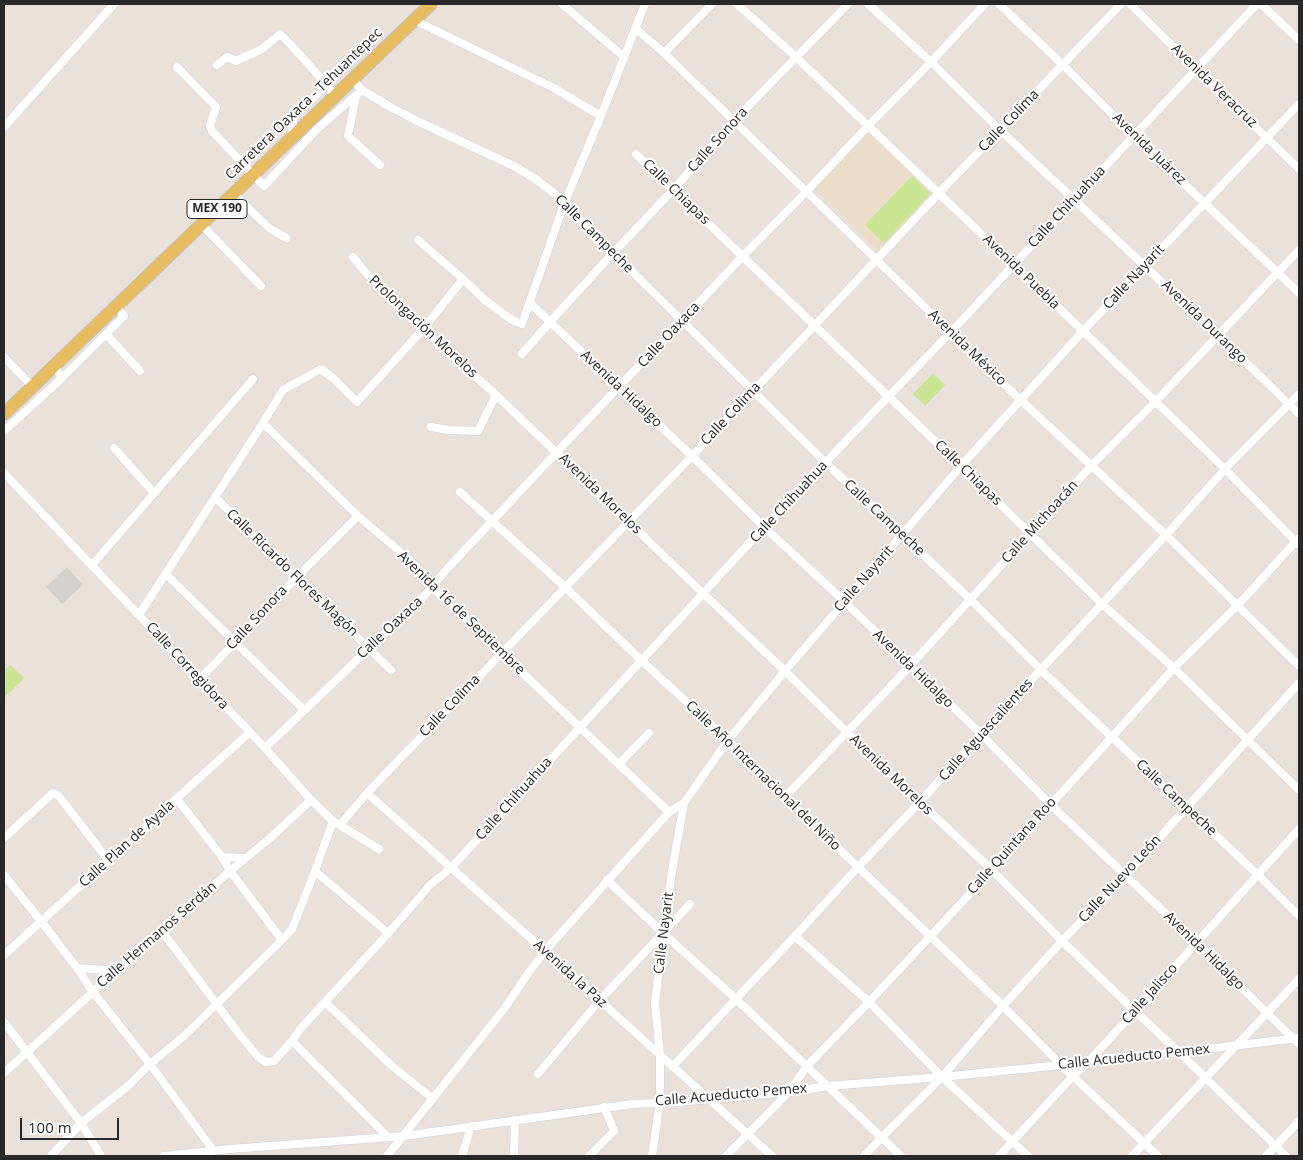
<!DOCTYPE html>
<meta charset="utf-8">
<style>
body{margin:0}
#map{position:relative;width:1303px;height:1160px;overflow:hidden;background:#e9e1da;font-family:"Open Sans",sans-serif}
canvas{display:block}
.frame{position:absolute;inset:0;border:5px solid #282828;pointer-events:none}
.scale{position:absolute;left:20px;top:1118px;width:99px;height:22px;box-sizing:border-box;border:2px solid #282828;border-top:0;padding-left:6px;font-size:15px;line-height:18px;white-space:nowrap;color:#282828;-webkit-text-stroke:4px #fff;paint-order:stroke}
</style>
<div id="map">
<canvas width="1303" height="1160"></canvas>
<div class="frame"></div>
<div class="scale">100 m</div>
</div>
<script>
const c = document.querySelector('canvas').getContext('2d');
c.lineJoin = 'round';
function paint(path, color) {
  c.fillStyle = color;
  c.fill(path, 'evenodd');
}
function poly(rows) {
  const path = new Path2D();
  for (const r of rows) {
    path.moveTo(r[0], r[1]);
    for (let i = 2; i < r.length; i += 2) path.lineTo(r[i], r[i + 1]);
  }
  return path;
}
function strokePath(path, color, width, dash) {
  c.strokeStyle = color;
  c.lineWidth = width;
  c.lineCap = dash ? 'butt' : 'round';
  c.setLineDash(dash || []);
  c.stroke(path);
}
function label(font, color, halo, rows, align = 'center') {
  c.font = font + ' "Open Sans",sans-serif';
  c.lineWidth = 4;
  c.setLineDash([]);
  c.textBaseline = 'middle';
  c.strokeStyle = halo;
  c.fillStyle = color;
  for (const [text, x, y, turn = 0] of rows) {
    c.save();
    c.translate(x, y);
    c.rotate((+turn || 0) * Math.PI / 180);
    c.textAlign = isNaN(turn) ? turn : align;
    if (halo) c.strokeText(text, 0, 0);
    c.fillText(text, 0, 0);
    c.restore();
  }
}
const education = poly([
 [869,129,933,192,879,252,814,189]
]);
const pitch = poly([
 [912,176,930,194,884,243,865,225],
 [933,373,945,385,925,406,913,394],
 [10,665,24,678,4,698,4,671]
]);
const plaza = poly([
 [67,567,83,585,62,604,46,587]
]);
const street = poly([
 [562,4,623,56],
 [737,4,796,57,1083,331,1225,469,1298,544],
 [868,4,931,62,1000,130,1218,335,1299,414],
 [999,4,1063,65,1134,136,1299,293],
 [1130,4,1203,76,1299,169],
 [1261,4,1299,40],
 [414,20,554,88,601,116],
 [635,28,664,53,734,121,1009,389,1166,535,1299,666],
 [664,53,712,4],
 [217,65,227,57,236,61,262,49,280,34,291,45,327,85],
 [177,67,216,107,210,126,212,131,264,186,317,129,362,90],
 [352,79,362,90,387,105,417,121,514,166,537,180,555,194,564,204,826,463,970,599,1041,670,1258,875,1299,916],
 [356,96,348,136,380,165],
 [4,127,114,4],
 [292,137,293,116,327,85,335,95],
 [636,154,961,466,1102,604,1174,668,1299,790],
 [233,193,269,228,286,238],
 [201,224,261,286],
 [418,240,463,279,485,300,512,320,522,324,564,204,601,116,645,4],
 [353,257,365,272,423,329,496,395,628,521,667,559,785,671,882,767,992,870,1062,941,1135,1011,1184,1057,1286,1156],
 [530,303,692,456,764,527,844,601,981,734,1050,804,1196,942,1267,1013,1299,1044],
 [106,334,140,371],
 [522,354,550,322,613,253,673,190,734,121,848,4],
 [4,357,32,386],
 [62,378,124,316,116,306],
 [263,423,358,516,411,561,432,587,669,812],
 [431,427,449,430,478,431,496,395],
 [4,431,62,378,54,365],
 [114,448,154,493],
 [4,473,265,748,311,800,333,821,379,849],
 [460,492,565,587,642,661,728,740,785,797,1003,1006,1061,1065,1158,1156],
 [215,497,296,578,391,670],
 [92,565,253,379],
 [166,574,304,710],
 [139,615,263,423,283,390,321,369,334,379,357,402,423,329,463,279],
 [200,679,296,578,358,516],
 [265,748,425,595,447,569,557,452,743,256,807,191,868,126,931,62,985,4],
 [619,764,649,733],
 [367,793,545,951,772,1156],
 [785,797,910,666,1091,466,1156,401,1299,250],
 [177,799,222,857,230,871,282,940],
 [340,825,367,793,692,456,939,193,1121,4],
 [4,838,53,793,58,795,108,860],
 [222,857,245,858],
 [315,871,388,933],
 [4,875,41,921,77,968,93,992,150,1064,213,1150],
 [607,880,663,933,736,999,901,1156],
 [162,931,236,1030,258,1057,266,1062,274,1061,292,1041,301,1028,385,937,430,885,451,868,764,527,888,397,951,332,1257,4],
 [795,936,869,1002,942,1077,1028,1156],
 [4,955,250,732],
 [77,968,116,971],
 [325,1002,392,1066,432,1098],
 [4,1022,81,1123,101,1156],
 [292,1041,388,1137],
 [673,1066,795,936,858,867,919,803,981,734,1166,535,1225,469,1299,394],
 [4,1073,93,992,230,871,269,839,311,800],
 [538,1074,600,1000,690,904],
 [51,1156,81,1123,128,1086,150,1064,183,1037,282,940,292,929,315,871,333,821],
 [164,1156,230,1149,404,1136,633,1104,678,1102,789,1092,828,1086,942,1077,1061,1065,1090,1060,1180,1052,1299,1038],
 [387,1156,504,1009,529,972,545,951,669,812,684,803],
 [462,1156,471,1126],
 [514,1156,515,1120],
 [589,1156,614,1131,604,1107],
 [652,1156,660,1102,660,1055,655,1003,663,933,672,871,684,803,728,740,785,671,961,466,1083,331,1299,104],
 [726,1156,789,1092,807,1066,869,1002,992,870,1174,668,1238,605,1299,538],
 [864,1156,882,1137,942,1077,1003,1006,1062,941,1125,876,1299,683],
 [999,1156,1073,1076,1090,1060,1135,1011,1299,829],
 [1132,1156,1299,979],
 [1266,1156,1299,1121]
]);
const primary = poly([
 [4,414,431,4]
]);
const shields = [
 [217,209,60]
];
const shieldNames = [
 ["MEX 190",217,209]
];
const streetNames = [
 ["Avenida Veracruz",1214,86,44],
 ["Carretera Oaxaca - Tehuantepec",304,104,-44],
 ["Calle Colima",1009,121,-46],
 ["Calle Sonora",718,140,-48],
 ["Avenida Juárez",1149,149,44],
 ["Calle Chiapas",676,192,44],
 ["Calle Chihuahua",1067,207,-47],
 ["Calle Campeche",594,234,45],
 ["Avenida Puebla",1021,272,44],
 ["Calle Nayarit",1134,277,-47],
 ["Avenida Durango",1204,322,44],
 ["Prolongación Morelos",423,327,43],
 ["Calle Oaxaca",669,335,-47],
 ["Avenida México",967,348,44],
 ["Avenida Hidalgo",621,389,43],
 ["Calle Colima",731,414,-47],
 ["Calle Chiapas",968,473,44],
 ["Avenida Morelos",600,494,44],
 ["Calle Chihuahua",789,502,-47],
 ["Calle Campeche",884,518,43],
 ["Calle Michoacán",1040,522,-48],
 ["Calle Ricardo Flores Magón",292,573,44],
 ["Calle Nayarit",864,579,-49],
 ["Avenida 16 de Septiembre",461,613,44],
 ["Calle Sonora",257,618,-47],
 ["Calle Oaxaca",390,628,-43],
 ["Calle Corregidora",187,666,47],
 ["Avenida Hidalgo",913,669,44],
 ["Calle Colima",450,706,-46],
 ["Calle Aguascalientes",986,730,-48],
 ["Avenida Morelos",891,775,44],
 ["Calle Año Internacional del Niño",763,776,44],
 ["Calle Campeche",1176,798,43],
 ["Calle Chihuahua",514,799,-48],
 ["Calle Plan de Ayala",127,844,-42],
 ["Calle Quintana Roo",1012,846,-48],
 ["Calle Nuevo León",1120,879,-47],
 ["Calle Nayarit",664,933,-83],
 ["Calle Hermanos Serdán",157,935,-41],
 ["Avenida Hidalgo",1204,951,44],
 ["Avenida la Paz",570,974,42],
 ["Calle Jalisco",1150,994,-48],
 ["Calle Acueducto Pemex",1134,1057,-6],
 ["Calle Acueducto Pemex",731,1095,-5]
];
paint(education, '#ebddc9');
paint(pitch, '#cae594');
paint(plaza, '#d6d1cc');
strokePath(street, '#cfd4e0', 9);
strokePath(primary, '#c3c3c3', 14);
strokePath(street, '#fff', 8);
strokePath(primary, '#e8bc60', 12);
for (const [x, y, w] of shields) {
  const box = new Path2D();
  box.roundRect(x - w / 2, y - 9.5, w, 19, 4);
  c.fillStyle = '#fff';
  c.fill(box);
  strokePath(box, '#282828', 1);
}
label('bold 12px', '#282828', null, shieldNames);
label('14px', '#282828', '#fff', streetNames);
</script>
